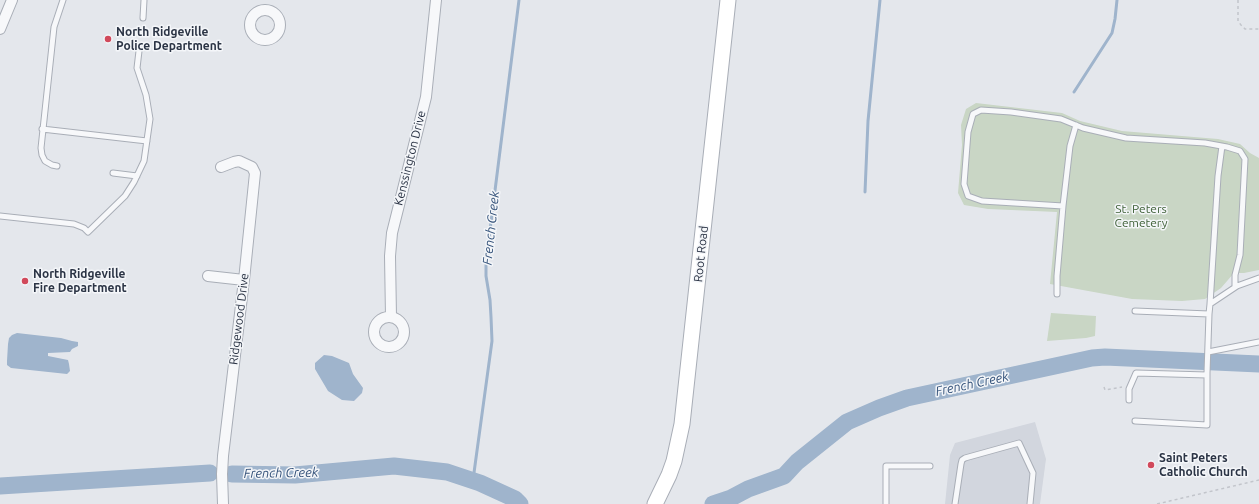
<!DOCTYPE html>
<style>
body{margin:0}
canvas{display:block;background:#e4e7ec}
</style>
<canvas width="1259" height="504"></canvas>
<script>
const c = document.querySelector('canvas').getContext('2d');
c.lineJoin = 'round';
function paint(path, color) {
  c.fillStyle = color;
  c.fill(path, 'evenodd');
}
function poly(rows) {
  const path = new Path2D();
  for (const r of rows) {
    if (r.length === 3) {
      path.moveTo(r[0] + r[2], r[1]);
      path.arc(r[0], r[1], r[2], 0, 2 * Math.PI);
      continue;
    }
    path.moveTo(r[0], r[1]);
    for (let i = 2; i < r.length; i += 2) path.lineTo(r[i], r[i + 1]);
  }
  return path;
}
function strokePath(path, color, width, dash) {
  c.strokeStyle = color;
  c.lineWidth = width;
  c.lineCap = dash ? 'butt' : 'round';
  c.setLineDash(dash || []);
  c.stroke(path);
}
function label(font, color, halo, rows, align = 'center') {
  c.font = font + ' Ubuntu,sans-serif';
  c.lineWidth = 3;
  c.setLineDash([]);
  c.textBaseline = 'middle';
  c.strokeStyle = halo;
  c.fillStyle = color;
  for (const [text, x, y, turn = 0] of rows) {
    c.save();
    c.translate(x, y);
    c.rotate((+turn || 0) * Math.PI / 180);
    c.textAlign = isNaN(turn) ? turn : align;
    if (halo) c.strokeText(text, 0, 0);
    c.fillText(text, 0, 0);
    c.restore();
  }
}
const built = poly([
 [1035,422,1046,459,1040,504,945,504,950,455,955,443]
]);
const green = poly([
 [976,103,1062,113,1080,121,1122,131,1218,139,1240,144,1250,153,1259,158,1259,270,1244,273,1234,273,1221,288,1205,299,1182,301,1132,299,1050,284,1057,212,988,209,964,205,958,193,962,145,961,125,966,109],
 [1051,313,1096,316,1095,336,1086,338,1047,341]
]);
const water = poly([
 [17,333,61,338,72,341,78,342,78,346,72,349,70,352,48,353,48,356,68,360,69,364,70,371,67,374,11,368,7,365,7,361,8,344,9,338,12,335],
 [324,355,332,356,349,363,353,374,363,388,362,393,354,401,342,400,328,391,315,369,315,363]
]);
const stream = poly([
 [1074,92,1112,33,1115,19,1117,0],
 [865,192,868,121,880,0],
 [473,480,492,341,491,317,490,300,486,276,486,262,519,0]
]);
const river = poly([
 [232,474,295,475,394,466,447,472,480,483,515,499,520,504],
 [0,486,210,473],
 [713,504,731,498,748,489,784,476,797,462,847,422,879,408,907,398,1092,358,1105,357,1259,364]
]);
const path = poly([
 [1238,0,1238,21,1241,25,1245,29,1259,29],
 [1104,387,1105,390,1122,387],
 [1157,504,1259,480]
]);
const lane = poly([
 [143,18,144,0],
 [42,129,147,141],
 [57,166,52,165,45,161,42,155,41,148,54,27,63,0],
 [113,173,137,176],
 [1063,206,982,201,968,196,964,184,968,132,973,114,981,110,1011,112,1061,119,1083,128,1126,138,1205,143,1227,147,1240,151,1245,159,1240,255,1235,275,1235,287],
 [0,216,74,224,84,228,88,232,125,196,134,182,144,161,150,119,146,95,137,68,139,51],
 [1057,294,1057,276,1063,206,1070,146,1076,125],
 [1210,304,1218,176,1222,146],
 [1209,314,1210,304,1237,286,1259,278],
 [1208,352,1259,342],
 [1129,400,1129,389,1136,373,1207,375],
 [1135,421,1207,425,1207,373,1209,314,1135,311],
 [886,504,886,466,930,466],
 [955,504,961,464,962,460,965,458,1019,443,1033,473,1030,504]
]);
const street = poly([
 [265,25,15],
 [0,29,12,0],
 [221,167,234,162,239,161,252,167,255,173,244,280,223,456,222,474,223,504],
 [208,276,244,280],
 [389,332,15],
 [391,317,390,256,392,233,426,97,436,0]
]);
const secondary = poly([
 [655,504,669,475,674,461,682,424,728,0]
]);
const markers = [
 [108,39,4,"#d1495b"],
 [25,281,4,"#d1495b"],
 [1151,465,4,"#d1495b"]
];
const poiNames = [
 ["North Ridgeville",116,32],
 ["Police Department",116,46],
 ["North Ridgeville",33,274],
 ["Fire Department",33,288],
 ["Saint Peters",1159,458],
 ["Catholic Church",1159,472]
];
const streetNames = [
 ["Kenssington Drive",410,158,-76],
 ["Root Road",701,254,-84],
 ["Ridgewood Drive",239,319,-83]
];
const parkNames = [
 ["St. Peters",1141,209],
 ["Cemetery",1141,223]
];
const waterNames = [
 ["French Creek",491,228,-84],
 ["French Creek",972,384,-12],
 ["French Creek",281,473,-1]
];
paint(built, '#d2d6de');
paint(green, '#c9d6c5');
paint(water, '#9fb4cc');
strokePath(stream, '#9fb4cc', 3);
strokePath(river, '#9fb4cc', 17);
strokePath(lane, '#a9aeb7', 7);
strokePath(street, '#a9aeb7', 12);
strokePath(secondary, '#a9aeb7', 17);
strokePath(path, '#c2c5cb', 1.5, [3, 3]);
strokePath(lane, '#f7f8fa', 5);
strokePath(street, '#f7f8fa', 10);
strokePath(secondary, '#fff', 15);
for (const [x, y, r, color] of markers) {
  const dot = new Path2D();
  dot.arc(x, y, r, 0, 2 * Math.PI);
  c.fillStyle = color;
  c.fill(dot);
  strokePath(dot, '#f4f6f9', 1.5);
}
label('bold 12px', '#2b3445', '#f4f6f9', poiNames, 'left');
label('12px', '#2b3445', '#f4f6f9', streetNames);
label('12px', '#3f6138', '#f4f6f9', parkNames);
label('italic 13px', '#34527a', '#f4f6f9', waterNames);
</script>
